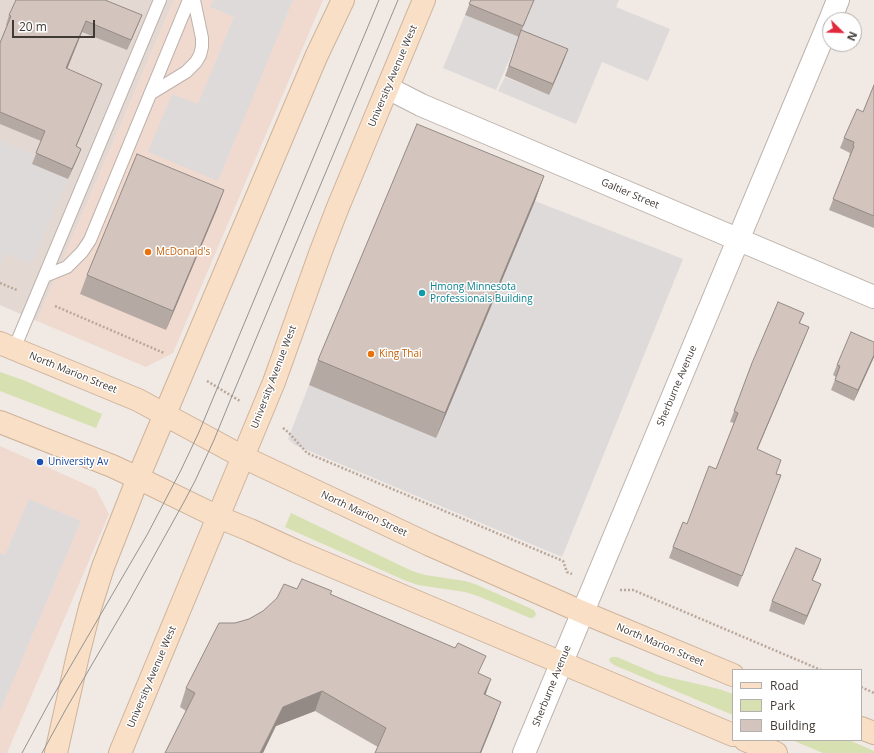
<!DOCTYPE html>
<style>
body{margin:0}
#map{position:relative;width:874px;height:753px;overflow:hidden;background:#f0e9e4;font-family:"Open Sans",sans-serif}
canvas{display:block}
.legend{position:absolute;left:732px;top:669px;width:130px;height:72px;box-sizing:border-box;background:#fff;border:1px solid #b3b0ae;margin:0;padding:5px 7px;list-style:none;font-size:12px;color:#413934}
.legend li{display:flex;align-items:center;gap:8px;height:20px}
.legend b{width:20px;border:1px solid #b3b0ae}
.north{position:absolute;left:822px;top:12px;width:40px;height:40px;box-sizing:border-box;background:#fff;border:1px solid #b3b0ae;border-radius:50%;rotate:113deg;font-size:11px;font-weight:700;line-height:16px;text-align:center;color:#413934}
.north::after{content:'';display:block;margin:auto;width:14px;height:18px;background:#e1293d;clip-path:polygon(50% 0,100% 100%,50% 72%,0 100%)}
.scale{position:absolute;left:12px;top:20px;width:83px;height:18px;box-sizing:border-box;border:2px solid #413934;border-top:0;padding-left:5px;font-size:12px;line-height:14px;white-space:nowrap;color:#413934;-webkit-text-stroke:3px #fff;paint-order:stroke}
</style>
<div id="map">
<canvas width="874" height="753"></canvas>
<ul class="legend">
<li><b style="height:5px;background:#f8dfc6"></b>Road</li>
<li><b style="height:11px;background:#d7e0b0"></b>Park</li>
<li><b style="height:11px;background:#d3c5be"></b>Building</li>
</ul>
<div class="north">N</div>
<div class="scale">20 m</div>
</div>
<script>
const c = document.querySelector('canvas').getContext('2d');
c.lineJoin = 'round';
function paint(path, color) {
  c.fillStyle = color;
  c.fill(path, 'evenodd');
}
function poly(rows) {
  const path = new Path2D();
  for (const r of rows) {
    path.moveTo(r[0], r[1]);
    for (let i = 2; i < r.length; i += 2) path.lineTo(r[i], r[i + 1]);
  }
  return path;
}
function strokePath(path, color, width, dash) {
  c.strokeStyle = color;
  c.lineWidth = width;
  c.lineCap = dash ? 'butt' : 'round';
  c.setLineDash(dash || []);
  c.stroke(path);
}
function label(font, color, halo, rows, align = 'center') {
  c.font = font + ' "Open Sans",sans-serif';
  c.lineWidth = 3;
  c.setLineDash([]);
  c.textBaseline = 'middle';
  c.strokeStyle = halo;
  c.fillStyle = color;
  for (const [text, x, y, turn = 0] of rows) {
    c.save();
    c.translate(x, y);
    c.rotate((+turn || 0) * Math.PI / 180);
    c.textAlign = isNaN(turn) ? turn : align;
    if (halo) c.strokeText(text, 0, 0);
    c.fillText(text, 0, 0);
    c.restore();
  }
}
const residential = poly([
 [0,0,174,0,37,321,0,305]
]);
const commercial = poly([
 [174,0,323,0,173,353,146,367,37,321],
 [0,446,96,489,109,514,7,753,0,753]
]);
const green = poly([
 [0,372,23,380,102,414,96,428,0,391],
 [291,513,412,571,425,575,465,581,475,584,534,610,536,614,535,616,533,618,530,618,478,596,465,592,418,585,404,580,285,527],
 [612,657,617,657,659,675,719,689,733,694,733,715,614,665,610,662,609,659],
 [792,740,849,740,874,751,874,753,823,753]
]);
const parking = poly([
 [213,0,293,0,218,181,148,152,172,94,198,104,234,17,210,7],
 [534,0,619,0,616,7,670,29,648,81,602,62,576,124,498,91,505,77,549,95,518,40,496,90,443,68,465,15,519,37],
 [0,140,35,155,32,164,68,179,31,264,5,253,0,265],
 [535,201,683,259,562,557,295,445,288,439,309,385],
 [29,499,81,521,0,711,0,553,5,555]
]);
const path = poly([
 [0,283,17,290],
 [55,306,164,353],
 [207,381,240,401],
 [283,428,288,432,307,453,563,561,567,572,572,574],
 [620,590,633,590,821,670],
 [861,687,874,693]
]);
const lane = poly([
 [150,94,186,72,196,62,200,55,202,47,202,38,194,0],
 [45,276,67,267,82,252,90,240,189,0],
 [14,349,160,0]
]);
const street = poly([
 [830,20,838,0],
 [388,88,421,105,874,297],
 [524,753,738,240,830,20]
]);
const secondary = poly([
 [0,343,138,400,243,457,430,545,582,612,733,675],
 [0,422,112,466,138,478,218,517,250,530,296,551,733,735],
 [861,728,874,733],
 [745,740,776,753],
 [56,753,78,655,90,608,103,567,138,478,165,414,316,57,343,0],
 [120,753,274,382,321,251,338,207,424,0]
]);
const tram = poly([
 [22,753,49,703,147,535,181,470,199,432,379,0],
 [42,753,66,709,129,601,185,500,195,481,214,440,232,396,398,0]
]);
const wall = poly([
 [471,0,534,0,522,30,568,49,549,95,505,76,519,37,465,15],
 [9,15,142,15,127,50,82,32,67,69,98,94,76,147,81,149,77,159,68,179,32,164,41,141,0,124,0,43,7,26,6,25],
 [874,85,874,228,829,210,850,156,849,156,850,153,840,148,844,138,863,112],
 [544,176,535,201,436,438,309,385,318,360],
 [224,190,217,209,166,330,80,294,87,275],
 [804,313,800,323,805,337,757,450,776,474,781,475,738,587,669,558,673,547,687,524,716,469,734,423,730,422,752,363],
 [874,342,874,357,854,401,831,390,836,377,833,375,837,365],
 [821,559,812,581,821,584,804,625,769,611,772,601],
 [297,589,330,594,479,674,486,695,501,702,494,721,481,753,375,753,378,747,315,711,276,726,186,711,180,707,186,688,235,623,249,619,263,611]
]);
const shadedWall = poly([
 [142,15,138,25,127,50,131,40],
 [86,21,82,32,63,79,66,68],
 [568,49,564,60,549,95,553,84],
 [102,84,98,94,72,157,76,146],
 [81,149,77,159,68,179,72,169],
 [544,176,535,201,436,438,445,413],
 [224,190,217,209,166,330,173,311],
 [809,327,805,337,753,460,757,449],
 [874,355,874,357,854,401,858,390],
 [821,559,818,568,808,590,812,580],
 [821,584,817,594,804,625,807,616],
 [491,679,484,699,484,694],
 [322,691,315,711,276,726,263,753,260,753,283,707],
 [501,702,494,721,481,753,480,753]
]);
const building = poly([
 [16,0,105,0,142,15,131,40,86,21,66,68,102,84,76,146,81,149,72,169,36,153,45,131,0,112,0,43,11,16,9,15,16,0],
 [471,0,534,0,523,26,469,4,471,0],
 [521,30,568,49,553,84,509,66,521,30],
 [874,85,874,216,833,199,854,146,853,146,854,142,844,138,857,109,863,112,874,85],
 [417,124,544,176,445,413,318,360,417,124],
 [137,154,224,190,173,311,87,275,137,154],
 [778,302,804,313,799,323,809,327,757,449,781,460,776,474,781,475,742,576,673,547,683,522,687,524,709,466,716,469,738,413,734,411,752,363,778,302],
 [851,332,874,342,874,355,858,390,835,380,840,366,837,365,851,332],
 [796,548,821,559,812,580,821,584,807,616,772,601,796,548],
 [302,579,332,591,330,594,455,648,458,643,486,656,478,673,491,679,484,694,501,702,480,753,375,753,386,728,322,691,283,707,260,753,165,753,195,693,186,688,219,623,235,623,249,619,263,611,277,598,284,584,297,589,302,579]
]);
const markers = [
 [148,252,4,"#e8710a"],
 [422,293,4,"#0f9aa8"],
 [371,354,4,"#e8710a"],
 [40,462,4,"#1a4fb4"]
];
const streetNames = [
 ["University Avenue West",393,76,-67],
 ["Galtier Street",630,194,23],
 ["North Marion Street",73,373,22],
 ["University Avenue West",274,377,-69],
 ["Sherburne Avenue",677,386,-67],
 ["North Marion Street",364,514,25],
 ["North Marion Street",660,645,23],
 ["University Avenue West",152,677,-67],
 ["Sherburne Avenue",552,686,-68]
];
const foodNames = [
 ["McDonald's",156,252],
 ["King Thai",379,354]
];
const cultureNames = [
 ["Hmong Minnesota",430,287],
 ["Professionals Building",430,299]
];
const transitNames = [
 ["University Av",48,462]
];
paint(residential, '#e3d9d2');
paint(commercial, '#f0dad0');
paint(green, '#d7e0b0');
paint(parking, '#dedad9');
strokePath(lane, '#bdb2ab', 14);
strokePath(street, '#bdb2ab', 24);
strokePath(secondary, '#ceb39a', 24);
strokePath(path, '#baa79a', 2.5, [2, 2]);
strokePath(lane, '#fff', 12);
strokePath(street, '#fff', 22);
strokePath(secondary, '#f8dfc6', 22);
strokePath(tram, '#939393', 1);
paint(wall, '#b5a9a3');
paint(shadedWall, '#948a85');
paint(building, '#d3c5be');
strokePath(building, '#948a85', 1);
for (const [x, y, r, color] of markers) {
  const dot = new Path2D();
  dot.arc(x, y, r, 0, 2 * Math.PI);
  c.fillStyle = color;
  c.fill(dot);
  strokePath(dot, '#fff', 1.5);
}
label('10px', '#413934', '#fff', streetNames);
label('10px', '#c56008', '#fff', foodNames, 'left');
label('10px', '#0d838f', '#fff', cultureNames, 'left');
label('10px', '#164399', '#fff', transitNames, 'left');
</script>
